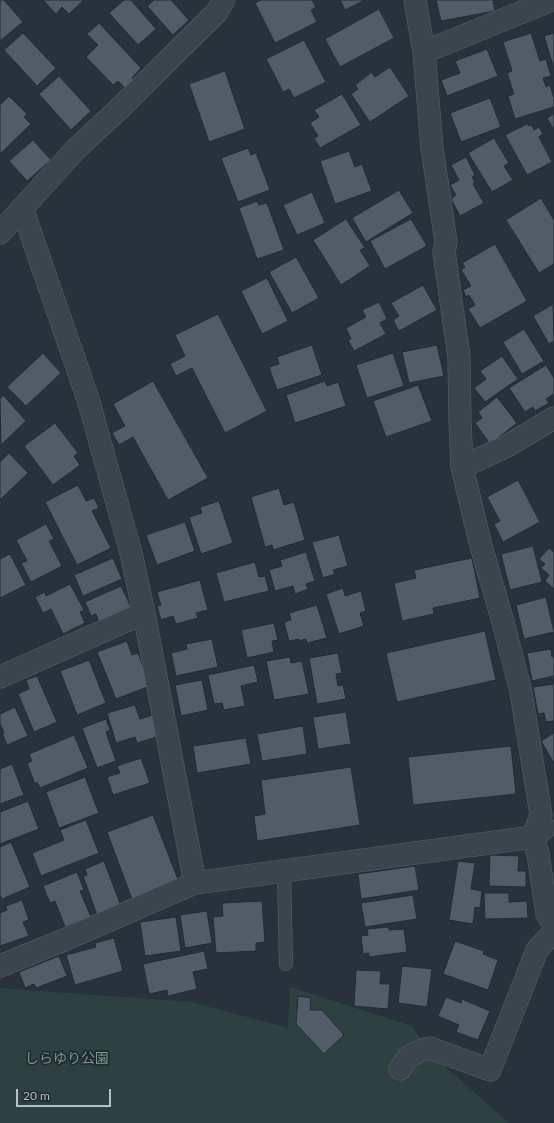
<!DOCTYPE html>
<meta charset="utf-8">
<style>
body{margin:0}
#map{position:relative;width:554px;height:1123px;overflow:hidden;background:#28323d;font-family:Lato,sans-serif}
canvas{display:block}
.scale{position:absolute;left:16px;top:1089px;width:95px;height:18px;box-sizing:border-box;border:2px solid #b8bfc8;border-top:0;padding-left:5px;font-size:12px;line-height:14px;white-space:nowrap;color:#b8bfc8;-webkit-text-stroke:3px #212933;paint-order:stroke}
</style>
<div id="map">
<canvas width="554" height="1123"></canvas>
<div class="scale">20 m</div>
</div>
<script>
const c = document.querySelector('canvas').getContext('2d');
c.lineJoin = 'round';
function paint(path, color) {
  c.fillStyle = color;
  c.fill(path, 'evenodd');
}
function poly(rows) {
  const path = new Path2D();
  for (const r of rows) {
    path.moveTo(r[0], r[1]);
    for (let i = 2; i < r.length; i += 2) path.lineTo(r[i], r[i + 1]);
  }
  return path;
}
function strokePath(path, color, width, dash) {
  c.strokeStyle = color;
  c.lineWidth = width;
  c.lineCap = dash ? 'butt' : 'round';
  c.setLineDash(dash || []);
  c.stroke(path);
}
function label(font, color, halo, rows, align = 'center') {
  c.font = font + ' Lato,"Noto Sans JP",sans-serif';
  c.lineWidth = 3.5;
  c.setLineDash([]);
  c.textBaseline = 'middle';
  c.strokeStyle = halo;
  c.fillStyle = color;
  for (const [text, x, y, turn = 0] of rows) {
    c.save();
    c.translate(x, y);
    c.rotate((+turn || 0) * Math.PI / 180);
    c.textAlign = isNaN(turn) ? turn : align;
    if (halo) c.strokeText(text, 0, 0);
    c.fillText(text, 0, 0);
    c.restore();
  }
}
const green = poly([
 [290,987,412,1026,433,1056,509,1123,0,1123,0,988,191,1002,288,1028]
]);
const building = poly([
 [0,0,4,0,23,22,0,41,0,0],
 [43,0,84,0,69,14,62,7,56,14,43,0],
 [124,0,131,0,156,29,138,45,109,13,124,0],
 [154,0,171,0,189,20,173,35,147,6,154,0],
 [261,0,312,0,316,7,311,10,317,22,275,43,255,3,261,0],
 [340,0,365,0,345,10,340,0],
 [436,0,493,0,495,11,441,21,436,0],
 [379,9,394,38,340,67,325,39,379,9],
 [99,23,141,68,132,78,133,80,125,88,118,81,113,85,86,57,98,45,87,34,99,23],
 [23,33,56,68,37,86,4,50,23,33],
 [531,33,540,61,546,59,551,76,543,78,546,87,550,85,554,98,554,107,515,119,508,96,514,94,507,73,512,71,503,42,531,33],
 [554,33,554,69,544,36,554,33],
 [304,40,326,82,294,98,289,89,283,92,266,59,304,40],
 [487,49,498,76,447,96,441,80,460,73,455,61,487,49],
 [390,67,409,96,370,122,351,94,358,89,355,85,372,72,375,77,390,67],
 [225,71,245,129,209,142,189,84,225,71],
 [59,76,91,111,71,130,39,94,59,76],
 [342,94,361,125,320,148,314,138,318,136,310,123,319,117,314,110,342,94],
 [9,96,27,114,24,117,31,124,0,154,0,105,9,96],
 [490,98,501,127,461,142,450,113,490,98],
 [554,114,554,130,547,118,554,114],
 [527,124,529,126,532,125,534,130,539,127,543,134,539,137,552,162,527,175,505,135,527,124],
 [494,138,509,163,504,166,513,180,492,192,468,153,494,138],
 [33,140,51,160,27,181,9,161,33,140],
 [248,148,251,155,256,153,270,190,238,202,221,158,248,148],
 [349,151,355,167,362,164,372,191,335,204,320,161,349,151],
 [466,157,475,175,472,177,475,182,473,184,484,203,460,216,451,199,456,195,450,185,459,180,451,165,466,157],
 [399,190,413,213,366,242,352,218,399,190],
 [312,192,325,223,297,235,283,205,312,192],
 [541,198,554,220,554,264,539,273,506,220,541,198],
 [257,201,259,205,267,203,284,250,257,259,239,208,257,201],
 [346,219,365,248,360,250,370,266,341,285,313,240,346,219],
 [411,219,427,246,385,269,370,241,411,219],
 [495,244,527,301,480,328,468,309,475,305,469,295,466,297,463,290,471,286,461,270,465,267,462,263,495,244],
 [296,257,319,298,292,313,269,272,296,257],
 [267,278,288,321,262,334,241,291,267,278],
 [423,285,437,310,399,331,393,320,399,316,391,303,423,285],
 [379,302,387,319,380,323,386,334,354,351,348,340,351,339,346,328,366,317,362,310,379,302],
 [553,304,554,341,549,344,533,316,553,304],
 [218,314,267,411,225,433,192,368,176,376,170,364,185,356,175,335,218,314],
 [524,329,544,361,522,374,503,342,524,329],
 [312,345,322,375,277,390,269,367,279,364,277,357,312,345],
 [437,345,444,376,409,383,402,352,437,345],
 [43,353,61,373,26,406,7,387,43,353],
 [393,353,404,386,367,398,356,365,393,353],
 [502,356,518,379,485,402,474,388,486,379,480,371,502,356],
 [546,365,554,378,554,394,546,399,549,403,535,411,533,407,525,412,509,388,546,365],
 [153,381,208,478,168,500,133,437,119,445,112,433,125,426,113,404,153,381],
 [325,381,327,386,338,382,346,406,295,423,286,395,325,381],
 [418,385,432,421,386,437,373,401,418,385],
 [3,395,26,421,1,445,0,399,3,395],
 [497,397,517,423,490,444,475,423,482,418,478,412,497,397],
 [55,423,78,453,74,456,80,465,53,485,24,446,55,423],
 [9,453,28,473,0,500,0,462,9,453],
 [518,480,540,522,503,542,494,524,500,521,487,497,518,480],
 [78,485,86,501,94,498,99,508,92,511,111,548,77,565,45,502,78,485],
 [279,488,284,505,294,502,305,540,273,550,272,545,265,547,251,497,279,488],
 [219,501,233,543,201,554,189,517,202,513,200,507,219,501],
 [185,522,195,551,157,565,146,535,185,522],
 [46,524,54,539,49,541,62,566,31,582,21,563,27,561,16,540,46,524],
 [339,535,348,566,333,570,335,574,323,578,312,542,339,535],
 [533,546,542,582,510,590,501,554,533,546],
 [549,548,554,552,554,589,545,581,549,575,541,568,545,564,539,559,549,548],
 [306,552,315,581,306,584,308,589,295,594,293,586,275,591,269,570,282,566,280,560,306,552],
 [10,554,26,585,0,598,0,559,10,554],
 [113,558,122,579,83,596,74,575,113,558],
 [472,558,480,598,433,608,434,614,402,621,394,583,416,578,414,570,472,558],
 [255,562,259,577,265,576,269,591,224,602,216,573,255,562],
 [200,580,208,610,196,613,198,618,176,624,173,616,161,620,157,606,161,605,157,592,200,580],
 [70,584,84,610,80,612,85,623,63,634,51,609,43,613,35,597,45,592,46,596,70,584],
 [121,586,131,607,99,622,96,614,91,616,85,602,121,586],
 [343,588,345,596,361,591,366,611,360,613,364,626,339,634,326,594,343,588],
 [546,597,554,632,524,639,516,605,546,597],
 [317,605,327,638,307,643,306,639,299,641,299,639,289,641,284,622,291,620,289,613,317,605],
 [274,623,278,640,272,641,274,652,247,658,241,630,274,623],
 [485,631,496,680,397,702,386,653,485,631],
 [212,639,218,667,176,676,171,653,187,649,186,644,212,639],
 [127,641,132,655,138,653,150,686,116,699,97,652,127,641],
 [551,649,552,657,554,657,554,676,532,681,527,653,551,649],
 [338,653,342,673,336,674,338,686,343,685,346,699,317,704,309,658,338,653],
 [290,657,291,663,302,661,309,694,274,700,266,661,290,657],
 [89,660,106,703,77,715,60,671,89,660],
 [254,665,258,682,241,686,245,706,224,710,222,703,214,704,208,675,254,665],
 [37,676,57,722,34,732,18,694,29,689,26,680,37,676],
 [202,680,208,710,181,716,175,685,202,680],
 [554,684,554,721,546,722,544,713,538,714,533,687,554,684],
 [135,705,140,719,153,715,160,736,137,743,135,737,116,743,107,713,135,705],
 [15,707,28,736,7,745,2,733,4,733,0,723,0,714,15,707],
 [346,712,351,744,318,749,313,717,346,712],
 [106,719,110,730,106,732,116,761,97,768,82,728,106,719],
 [303,726,307,754,262,761,257,734,303,726],
 [554,733,554,763,541,741,554,733],
 [74,735,88,768,40,788,37,782,35,784,27,763,32,761,29,754,74,735],
 [246,738,251,764,197,773,193,746,246,738],
 [511,746,516,794,413,805,408,757,511,746],
 [141,758,150,783,113,795,107,777,120,773,117,766,141,758],
 [12,764,24,795,0,804,0,769,12,764],
 [351,767,360,825,257,841,254,816,265,814,261,780,351,767],
 [85,777,99,813,59,828,46,792,85,777],
 [28,801,39,829,0,844,0,812,28,801],
 [153,815,179,882,132,899,107,832,153,815],
 [86,820,99,853,41,876,32,853,64,840,60,830,86,820],
 [11,842,30,887,2,899,0,895,0,847,11,842],
 [490,855,519,856,518,871,526,871,526,887,489,886,490,855],
 [104,861,121,906,97,915,83,876,87,875,85,869,104,861],
 [458,861,475,863,471,889,482,891,480,908,475,907,473,924,449,920,458,861],
 [415,866,419,890,361,899,358,874,415,866],
 [77,872,84,890,80,891,91,917,65,927,55,901,50,903,43,886,77,872],
 [484,893,509,893,509,902,527,901,528,918,485,919,484,893],
 [413,895,417,919,365,927,361,903,413,895],
 [22,900,29,920,23,922,29,936,0,946,2,951,0,952,0,913,7,910,6,906,22,900],
 [262,901,265,942,256,943,256,951,216,953,213,917,223,916,222,903,262,901],
 [207,911,212,943,185,948,180,915,207,911],
 [176,917,181,951,145,956,140,922,176,917],
 [389,927,389,930,404,929,407,952,369,957,369,953,363,954,361,936,368,935,367,929,389,927],
 [114,938,123,971,75,985,66,955,96,947,95,943,114,938],
 [455,941,484,951,483,954,498,960,488,990,443,974,455,941],
 [204,951,208,969,193,972,197,989,168,996,167,990,149,994,143,964,204,951],
 [59,956,67,976,36,988,34,984,25,988,19,972,59,956],
 [402,966,432,969,427,1007,398,1003,402,966],
 [356,970,381,971,380,984,390,984,388,1009,354,1006,356,970],
 [298,996,311,998,310,1010,322,1010,344,1035,324,1054,296,1024,298,996],
 [446,997,461,1003,462,999,490,1011,478,1040,456,1032,459,1025,438,1016,446,997]
]);
const service = poly([
 [284,871,286,964]
]);
const minor = poly([
 [415,0,424,52,432,148,446,242,444,252,459,357,460,422,462,467,481,546,503,622,521,692,541,815,533,837,538,854,547,914,554,924],
 [424,52,552,0],
 [22,208,88,399,131,553,144,613,195,883],
 [0,233,76,149,119,109,217,12,224,0],
 [462,467,507,446,554,418],
 [0,677,144,613],
 [0,966,64,940,195,883,533,837,545,828],
 [400,1069,408,1057,422,1050,430,1048,490,1070,537,950,554,932]
]);
const parkNames = [
 ["しらゆり公園",67,1058]
];
paint(green, '#2d4141');
paint(building, '#525b68');
strokePath(building, '#232b35', 1);
strokePath(service, '#5a626b', 14);
strokePath(minor, '#5a626b', 23);
strokePath(service, '#3c444e', 13);
strokePath(minor, '#3c444e', 22);
label('14px', '#799c81', '#212933', parkNames);
</script>
